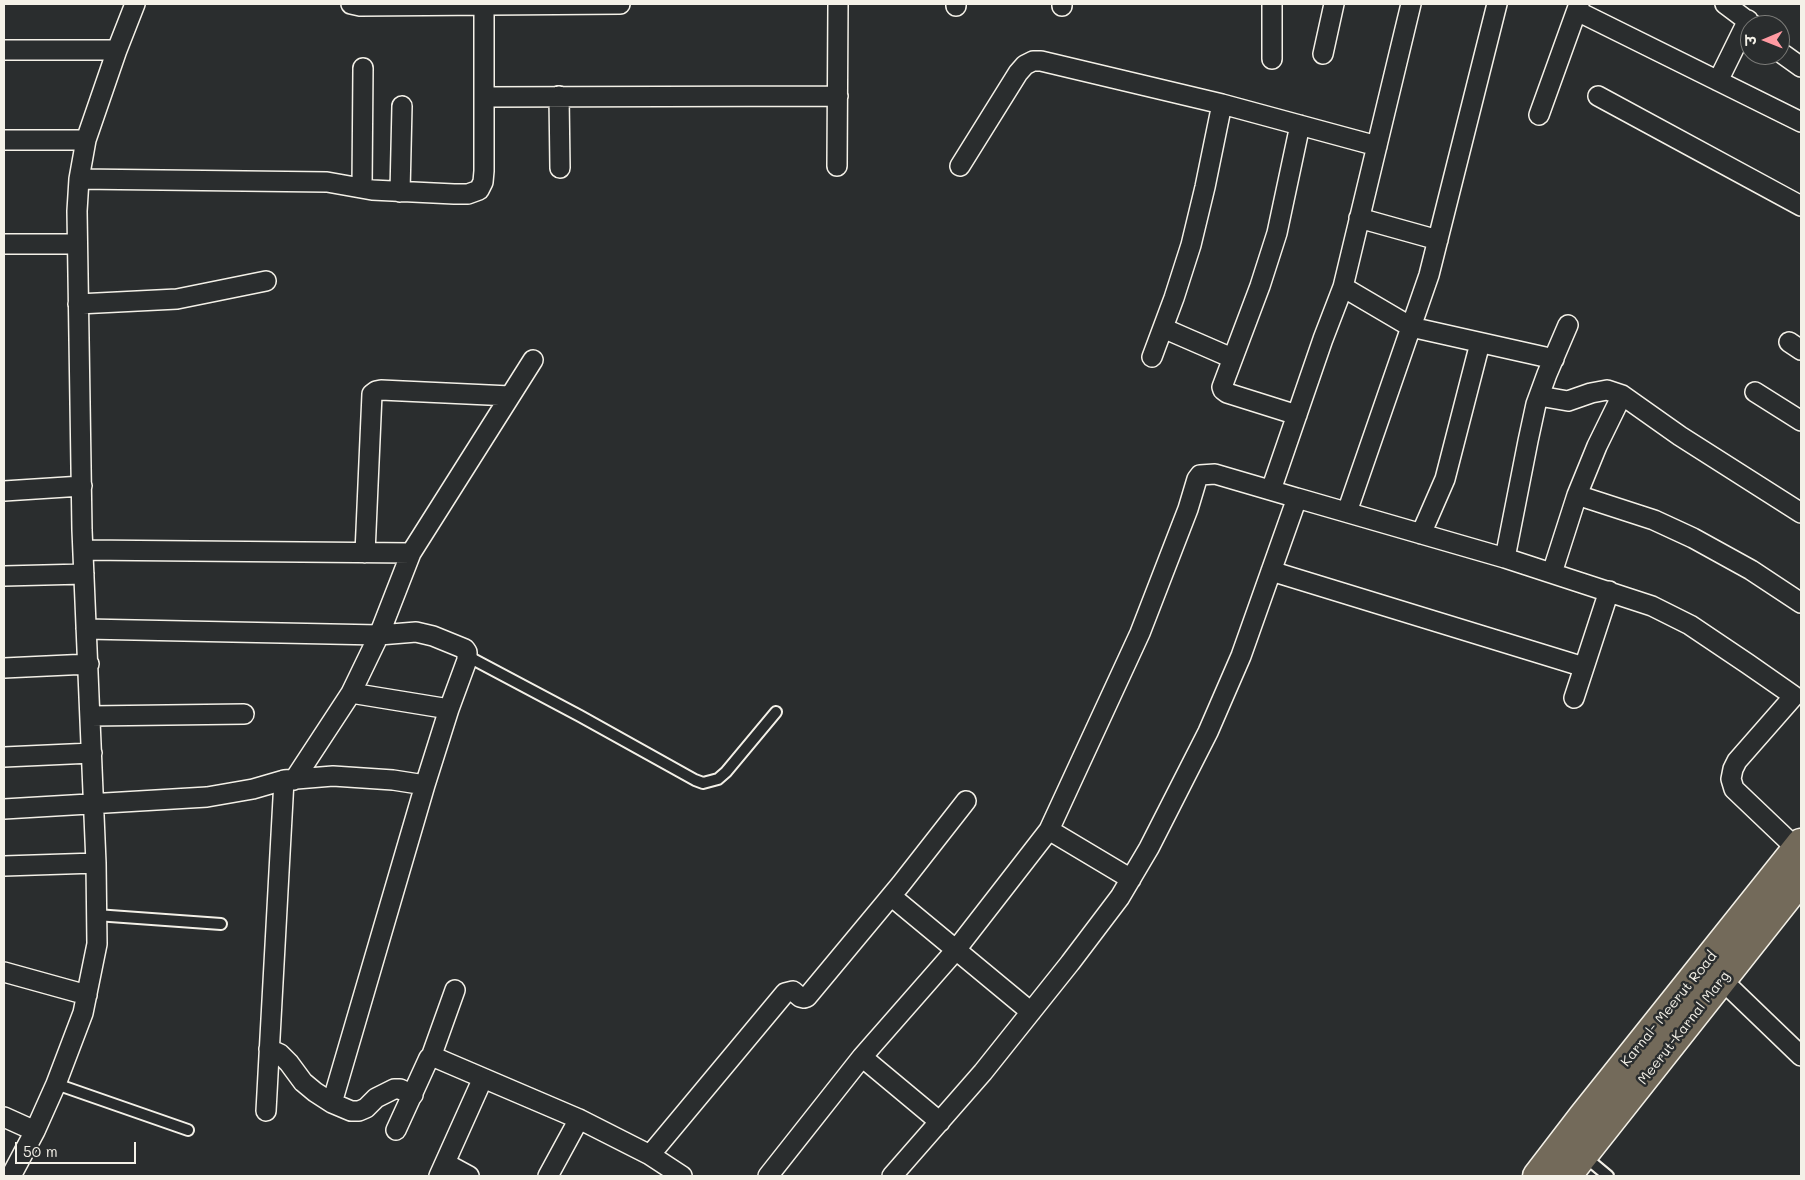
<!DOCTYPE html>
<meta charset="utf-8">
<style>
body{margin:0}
#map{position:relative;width:1805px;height:1180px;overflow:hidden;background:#2a2d2e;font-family:Mali,"Playpen Sans Deva",sans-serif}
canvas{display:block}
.frame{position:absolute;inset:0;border:5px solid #f4f1e8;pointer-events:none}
.north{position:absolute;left:1740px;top:15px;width:50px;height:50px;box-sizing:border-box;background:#2a2d2e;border:1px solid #7b7b78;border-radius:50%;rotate:269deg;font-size:14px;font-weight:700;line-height:20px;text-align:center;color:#f4f1e8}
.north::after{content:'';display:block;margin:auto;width:18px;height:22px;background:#ff9aa2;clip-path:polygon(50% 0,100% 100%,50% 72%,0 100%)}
.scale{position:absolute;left:15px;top:1142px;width:121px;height:22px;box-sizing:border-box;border:2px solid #f4f1e8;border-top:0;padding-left:6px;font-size:15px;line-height:18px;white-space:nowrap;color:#f4f1e8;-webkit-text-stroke:4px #2a2d2e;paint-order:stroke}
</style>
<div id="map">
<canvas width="1805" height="1180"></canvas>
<div class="frame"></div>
<div class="north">उ</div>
<div class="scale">50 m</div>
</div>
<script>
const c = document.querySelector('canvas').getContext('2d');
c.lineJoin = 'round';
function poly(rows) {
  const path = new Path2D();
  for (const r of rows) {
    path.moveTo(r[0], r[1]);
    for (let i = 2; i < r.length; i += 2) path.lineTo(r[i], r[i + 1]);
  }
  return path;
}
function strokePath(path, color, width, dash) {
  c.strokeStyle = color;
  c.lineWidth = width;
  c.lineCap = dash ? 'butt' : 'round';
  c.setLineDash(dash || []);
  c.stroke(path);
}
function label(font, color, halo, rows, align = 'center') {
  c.font = font + ' Mali,sans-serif';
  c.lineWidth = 5;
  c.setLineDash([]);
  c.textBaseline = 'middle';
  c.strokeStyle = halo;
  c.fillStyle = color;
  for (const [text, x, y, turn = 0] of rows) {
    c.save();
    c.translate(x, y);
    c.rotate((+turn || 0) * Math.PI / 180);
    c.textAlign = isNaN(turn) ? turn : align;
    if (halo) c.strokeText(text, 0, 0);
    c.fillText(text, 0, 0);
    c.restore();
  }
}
const service = poly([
 [467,656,580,716,695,780,703,783,718,779,726,772,776,712],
 [96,915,221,924],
 [56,1084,188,1130],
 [1584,1156,1608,1176]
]);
const minor = poly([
 [351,4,360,6,620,4],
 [956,4,956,6],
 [1062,4,1062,6],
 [1272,4,1272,59],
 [1725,4,1753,25],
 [1577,11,1801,122],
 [4,50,117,50],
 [1780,52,1801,67],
 [1323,54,1334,4],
 [1718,81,1748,20],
 [559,96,560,168],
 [1598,96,1801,206],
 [484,97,838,96],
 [1539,115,1579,4],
 [4,140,86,140],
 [837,166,838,4],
 [960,166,1018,73,1025,65,1033,61,1041,61,1222,104,1377,146],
 [79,179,327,182,372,190,454,194,468,194,479,190,483,182,484,171,484,5],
 [362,188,363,68],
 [400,192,402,106],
 [1359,218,1438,240],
 [4,244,77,244],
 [1343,287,1411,327,1554,359],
 [78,304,177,299,266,281],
 [1163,328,1232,358],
 [1789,342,1801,350],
 [1152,357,1174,298,1191,245,1205,187,1222,104],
 [1755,392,1801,421],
 [1539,396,1568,401,1591,393,1607,390,1622,395,1680,436,1801,513],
 [1297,415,1227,393,1223,390,1222,387,1260,286,1277,233,1300,125],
 [1271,490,1323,339,1343,287,1411,4],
 [4,491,82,486],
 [1577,495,1654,520,1693,538,1751,570,1801,603],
 [1347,512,1429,275,1497,4],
 [1421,534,1445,479,1480,343],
 [83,550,411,553],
 [365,553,372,394,376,391,381,390,510,396],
 [1505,558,1528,441,1536,404,1547,374,1568,325],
 [1271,571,1584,667],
 [1552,573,1577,495,1597,446,1622,395],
 [4,576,84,574],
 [86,629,379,635,416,632,433,636,465,649,467,652,467,660,449,709,425,785,332,1103],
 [4,668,89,664],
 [351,693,449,709],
 [1574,698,1609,591],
 [91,716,244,714],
 [4,757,92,753],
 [294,780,351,693,379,635,411,553,533,360],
 [4,809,207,797,253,789,284,780,333,776,393,780,425,785],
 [1049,830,1131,879],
 [4,866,96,863],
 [891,896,1031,1012],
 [4,972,87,995],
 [1722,980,1801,1056],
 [269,1049,280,1054,289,1063,303,1082,315,1092,332,1103,351,1111,359,1111,366,1108,376,1098,394,1089,400,1089,413,1095],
 [431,1057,455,990],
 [862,1057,940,1122],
 [266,1111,284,780],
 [4,1117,35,1131],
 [396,1130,428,1060,429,1058,434,1057,579,1119,650,1155,682,1176],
 [650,1155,785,993,793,991,800,997,804,998,807,997,901,884,966,801],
 [445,1163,469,1176],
 [11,1176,35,1131,56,1084,83,1013,97,944,96,863,82,530,77,211,79,179,86,140,117,50,135,4],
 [439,1176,483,1078],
 [548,1176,579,1119],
 [768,1176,862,1057,955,951,1049,830,1140,633,1188,509,1197,479,1200,475,1215,474,1297,498],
 [892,1176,983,1072,1070,963,1120,897,1149,848,1208,732,1241,656,1297,498,1505,558,1652,606,1690,625,1748,664,1794,696,1737,761,1733,769,1731,779,1734,789,1797,849]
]);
const trunk = poly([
 [1537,1176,1583,1116,1801,843],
 [1567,1176,1801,880]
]);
const streetNames = [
 ["Karnal- Meerut Road",1669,1009,-51],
 ["Meerut-Karnal Marg",1684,1028,-52]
];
strokePath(service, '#f4f1e8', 14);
strokePath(minor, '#f4f1e8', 22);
strokePath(trunk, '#f4f1e8', 31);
strokePath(service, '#2a2d2e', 10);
strokePath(minor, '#2a2d2e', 19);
strokePath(trunk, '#736a5a', 28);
label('14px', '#f4f1e8', '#2a2d2e', streetNames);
</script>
